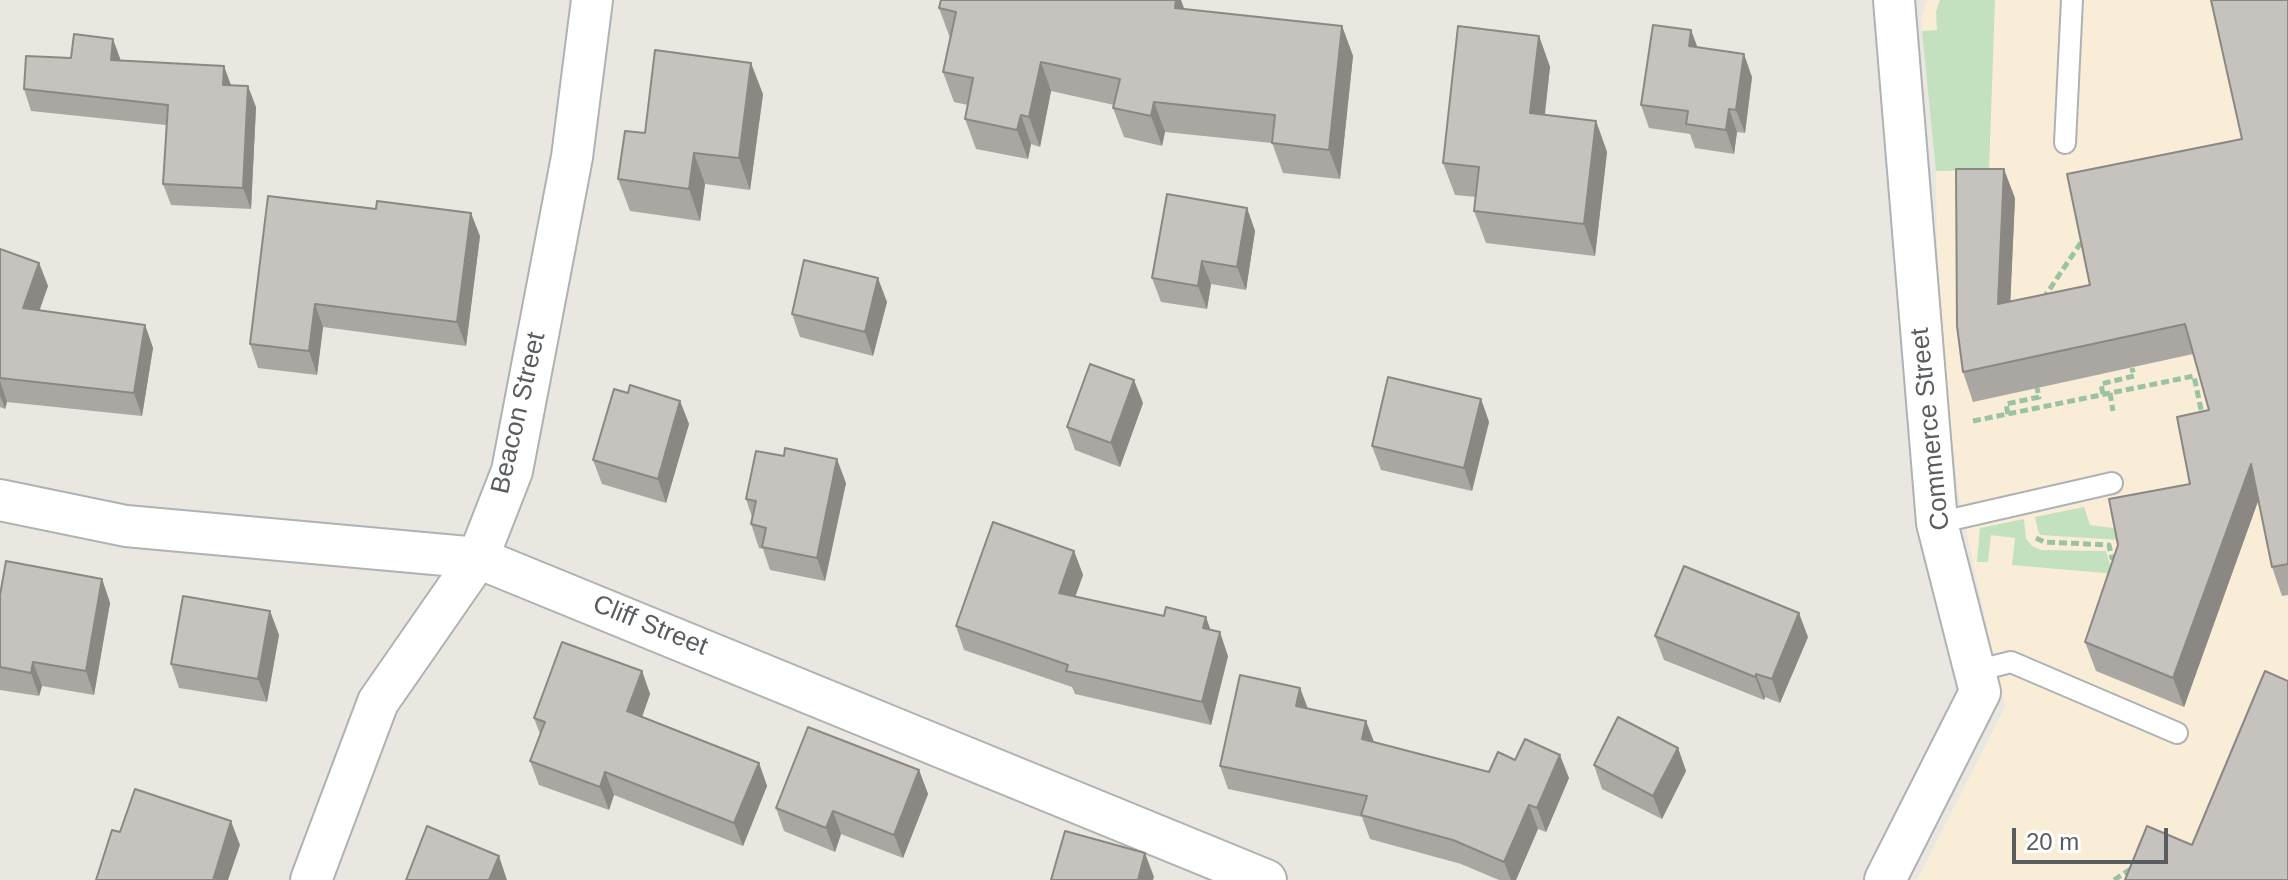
<!DOCTYPE html>
<style>
body{margin:0}
#map{position:relative;width:2288px;height:880px;overflow:hidden;background:#eae7e1;font-family:Helvetica,sans-serif}
canvas{display:block}
.scale{position:absolute;left:2012px;top:828px;width:156px;height:36px;box-sizing:border-box;border:4px solid #595d60;border-top:0;padding-left:10px;font-size:24px;line-height:28px;white-space:nowrap;color:#595d60;-webkit-text-stroke:6px #fff;paint-order:stroke}
</style>
<div id="map">
<canvas width="2288" height="880"></canvas>
<div class="scale">20 m</div>
</div>
<script>
const c = document.querySelector('canvas').getContext('2d');
c.lineJoin = 'round';
function paint(path, color) {
  c.fillStyle = color;
  c.fill(path, 'evenodd');
}
function poly(rows) {
  const path = new Path2D();
  for (const r of rows) {
    path.moveTo(r[0], r[1]);
    for (let i = 2; i < r.length; i += 2) path.lineTo(r[i], r[i + 1]);
  }
  return path;
}
function strokePath(path, color, width, dash) {
  c.strokeStyle = color;
  c.lineWidth = width;
  c.lineCap = dash ? 'butt' : 'round';
  c.setLineDash(dash || []);
  c.stroke(path);
}
function label(font, color, halo, rows, align = 'center') {
  c.font = font + ' Helvetica,sans-serif';
  c.lineWidth = 8;
  c.setLineDash([]);
  c.textBaseline = 'middle';
  c.strokeStyle = halo;
  c.fillStyle = color;
  for (const [text, x, y, turn = 0] of rows) {
    c.save();
    c.translate(x, y);
    c.rotate((+turn || 0) * Math.PI / 180);
    c.textAlign = isNaN(turn) ? turn : align;
    if (halo) c.strokeText(text, 0, 0);
    c.fillText(text, 0, 0);
    c.restore();
  }
}
const commercial = poly([
 [1927,0,2288,0,2288,880,1917,880,2005,707,1958,494,1938,312,1936,171,1921,18]
]);
const green = poly([
 [1940,0,1995,0,1989,170,1936,171,1922,31,1937,30,1936,12],
 [2084,507,2090,525,2120,529,2121,540,2040,535,2038,530,2035,517],
 [2024,519,2026,539,2032,546,2041,550,2106,551,2110,564,2126,563,2128,575,2012,565,2015,538,1991,535,1988,562,1977,562,1980,528]
]);
const path = poly([
 [2043,299,2084,238],
 [2110,393,2113,411],
 [2103,394,2101,384,2134,376,2132,368],
 [2008,414,2006,404,2039,397,2037,388],
 [1973,421,2194,376,2202,414,2205,413],
 [2036,538,2044,542,2109,545,2112,558,2118,558],
 [2114,880,2134,867]
]);
const service = poly([
 [2065,143,2072,0],
 [1937,523,2112,483],
 [1975,671,2011,662,2177,733]
]);
const minor = poly([
 [0,500,126,526,478,558,1266,880],
 [311,880,378,702,478,558,512,471,572,157,592,0],
 [1885,880,1980,692,1937,523,1894,0]
]);
const wall = poly([
 [2288,0,2288,595,2282,596,2272,567,2258,501,2184,707,2096,671,2085,642,2190,484,2209,410,2193,354,1973,402,1963,372,2015,198,2010,301,2090,285,2242,139],
 [939,8,1184,9,1342,26,1353,56,1340,179,1283,173,1272,143,1165,132,1162,146,1124,137,1113,108,1114,105,1051,91,1040,147,1031,144,1028,159,976,149,965,119,968,105,954,102,943,72,950,38],
 [1691,30,1697,47,1752,77,1745,133,1737,132,1734,154,1695,148,1690,134,1649,128,1641,105],
 [1539,36,1550,67,1545,115,1596,121,1607,152,1595,256,1486,243,1474,211,1476,197,1455,195,1443,163],
 [121,61,231,85,256,107,251,209,171,205,163,184,166,125,31,111,24,89],
 [763,94,750,190,705,184,700,221,630,211,618,179,645,133],
 [268,196,480,236,466,346,323,327,317,375,258,368,250,344],
 [1247,208,1255,231,1246,290,1211,284,1207,309,1161,302,1152,278],
 [0,249,39,263,48,286,39,310,145,325,153,348,142,416,7,402,5,409,0,407],
 [887,302,873,356,800,337,792,314],
 [628,393,680,401,689,424,666,503,602,484,593,460],
 [1481,399,1489,422,1472,491,1381,470,1372,446],
 [1143,403,1120,467,1075,450,1067,427],
 [846,483,825,581,770,570,763,549,759,548,751,524,752,517,746,499],
 [1074,551,1083,575,1075,597,1164,616,1206,617,1210,630,1228,656,1211,725,1075,694,1072,687,964,650,956,626],
 [102,579,110,603,94,695,42,686,39,696,0,690,0,595],
 [270,611,279,635,267,702,179,688,171,664],
 [1655,636,1808,637,1780,703,1765,697,1764,700,1664,660],
 [642,671,650,694,642,717,759,763,767,786,743,846,614,795,609,810,539,785,530,761,540,734,534,718],
 [1300,688,1308,709,1366,721,1374,742,1489,772,1515,760,1569,778,1546,832,1538,829,1516,880,1499,880,1461,864,1370,839,1362,817,1228,789,1220,766],
 [1678,748,1686,771,1662,819,1602,789,1594,765],
 [919,770,928,794,903,858,841,834,835,852,784,831,776,808]
]);
const shadedWall = poly([
 [1176,0,1181,0,1189,22,1175,8],
 [1342,26,1353,56,1340,179,1329,150],
 [1691,30,1700,54,1689,46],
 [1539,36,1550,67,1541,145,1530,113],
 [113,39,121,61,111,60],
 [1744,54,1752,77,1745,133,1736,110],
 [1041,62,1051,91,1040,147,1029,117],
 [751,63,763,94,750,190,739,158],
 [224,66,232,88,223,85],
 [248,86,256,107,251,209,243,188],
 [1154,102,1165,132,1162,146,1151,116],
 [1729,109,1737,132,1734,154,1726,130],
 [1021,115,1031,144,1028,159,1017,130],
 [1596,121,1607,152,1595,256,1584,224],
 [694,153,705,184,700,221,689,189],
 [2004,169,2015,198,2009,333,1998,304],
 [1247,208,1255,231,1246,290,1237,267],
 [471,213,480,236,466,346,457,322],
 [1202,261,1211,284,1207,309,1198,286],
 [39,263,48,286,32,332,23,308],
 [878,278,887,302,873,356,865,332],
 [315,304,323,327,317,375,309,351],
 [145,325,153,348,142,416,134,393],
 [1134,380,1143,403,1120,467,1111,443],
 [0,381,7,402,5,409,0,395],
 [1481,399,1489,422,1472,491,1464,468],
 [680,401,689,424,666,503,658,479],
 [837,459,846,483,825,581,817,558],
 [2251,464,2261,493,2184,707,2173,678],
 [1074,551,1083,575,1068,617,1059,593],
 [102,579,110,603,94,695,86,671],
 [270,611,279,635,267,702,258,679],
 [1799,613,1808,637,1780,703,1772,679],
 [1206,617,1214,640,1203,628],
 [1220,632,1228,656,1211,725,1202,702],
 [33,662,42,686,39,696,31,673],
 [642,671,650,694,636,734,627,711],
 [1756,674,1765,697,1764,700,1755,677],
 [1300,688,1309,712,1296,706],
 [1366,721,1375,745,1362,739],
 [1678,748,1686,771,1662,819,1653,796],
 [1560,755,1569,778,1546,832,1537,808],
 [759,763,767,786,743,846,734,823],
 [919,770,928,794,903,858,894,835],
 [605,772,614,795,609,810,600,787],
 [1529,805,1538,829,1516,880,1511,880,1504,862],
 [833,811,841,834,835,852,826,828],
 [231,821,240,845,228,880,213,880],
 [1145,853,1154,877,1153,880,1138,880],
 [499,856,507,880,489,880]
]);
const building = poly([
 [941,0,1176,0,1175,8,1342,26,1329,150,1272,143,1275,115,1154,102,1151,116,1113,108,1120,79,1041,62,1029,117,1021,115,1017,130,965,119,973,78,943,72,956,12,939,8,941,0],
 [2211,0,2288,0,2288,564,2272,567,2251,464,2173,678,2085,642,2118,545,2109,499,2190,484,2177,417,2209,410,2185,324,1963,372,1957,326,1956,169,2004,169,1998,304,2090,285,2067,174,2242,139,2211,0],
 [1653,25,1691,30,1689,46,1744,54,1736,110,1729,109,1726,130,1686,124,1688,111,1641,105,1653,25],
 [1458,26,1539,36,1530,113,1596,121,1584,224,1474,211,1479,167,1443,163,1458,26],
 [74,34,113,39,111,60,224,66,223,85,248,86,243,188,163,184,168,105,24,89,26,56,71,58,74,34],
 [655,50,751,63,739,158,694,153,689,189,618,179,625,131,645,133,655,50],
 [1167,194,1247,208,1237,267,1202,261,1198,286,1152,278,1167,194],
 [268,196,376,209,377,201,471,213,457,322,315,304,309,351,250,344,268,196],
 [0,249,39,263,23,308,145,325,134,393,0,378,0,249],
 [804,260,878,278,865,332,792,314,804,260],
 [1090,364,1134,380,1111,443,1067,427,1090,364],
 [1388,377,1481,399,1464,468,1372,446,1388,377],
 [630,385,680,401,658,479,593,460,614,389,628,393,630,385],
 [785,448,837,459,817,558,762,547,766,528,751,524,756,501,746,499,756,451,784,456,785,448],
 [993,522,1074,551,1059,593,1164,616,1166,607,1206,617,1203,628,1220,632,1202,702,1066,671,1068,665,956,626,993,522],
 [6,561,102,579,86,671,33,662,31,673,0,667,0,595,6,561],
 [1684,566,1799,613,1772,679,1756,674,1755,677,1655,636,1684,566],
 [183,596,270,611,258,679,171,664,183,596],
 [562,642,642,671,627,711,759,763,734,823,605,772,600,787,530,761,545,722,534,718,562,642],
 [2265,671,2288,681,2288,880,2125,880,2147,826,2192,845,2265,671],
 [1240,675,1300,688,1296,706,1366,721,1362,739,1489,772,1498,752,1515,760,1525,739,1560,755,1537,808,1529,805,1504,862,1453,840,1361,815,1367,796,1220,766,1240,675],
 [1618,717,1678,748,1653,796,1594,765,1618,717],
 [808,727,919,770,894,835,833,811,826,828,776,808,808,727],
 [135,789,231,821,213,880,96,880,112,830,120,832,135,789],
 [427,826,499,856,489,880,406,880,427,826],
 [1065,831,1145,853,1138,880,1051,880,1065,831]
]);
const streetNames = [
 ["Beacon Street",519,413,-77],
 ["Commerce Street",1931,429,-96],
 ["Cliff Street",650,626,22]
];
paint(commercial, '#f9edd7');
paint(green, '#c3e0bf');
strokePath(service, '#aeb2b5', 24);
strokePath(minor, '#aeb2b5', 44);
strokePath(path, '#9bc2a2', 5, [8, 4]);
strokePath(service, '#fff', 20);
strokePath(minor, '#fff', 40);
paint(wall, '#aaa7a3');
paint(shadedWall, '#8b8884');
paint(building, '#c6c2bd');
strokePath(building, '#8b8884', 2);
label('26px', '#595d60', '#fff', streetNames);
</script>
